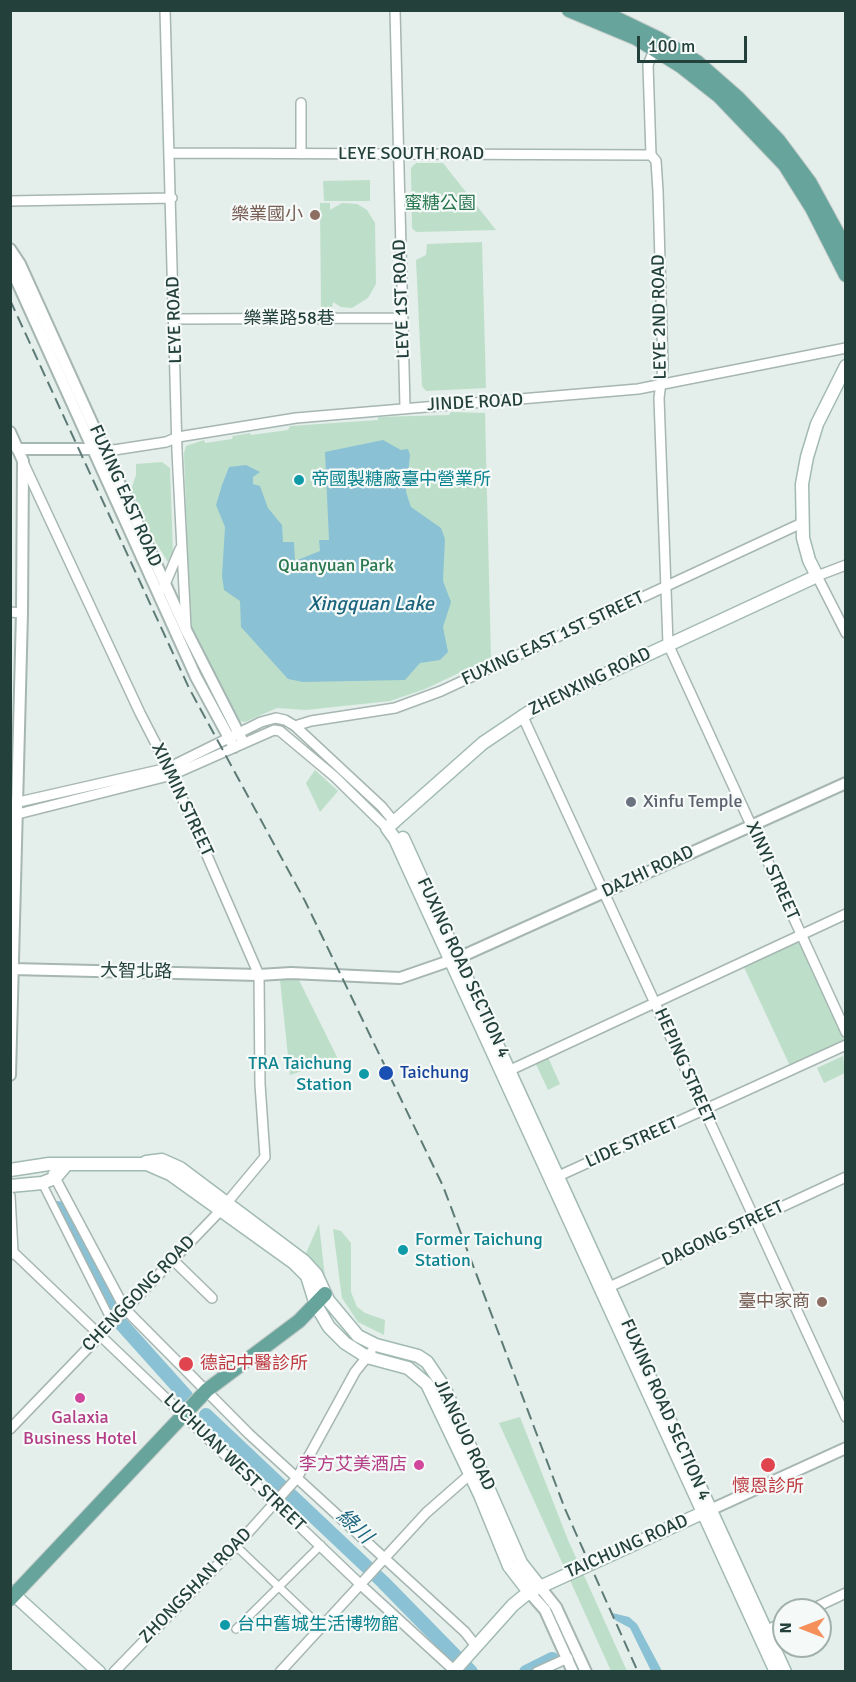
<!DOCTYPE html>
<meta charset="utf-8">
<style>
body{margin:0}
#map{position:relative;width:856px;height:1682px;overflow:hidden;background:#e4eeea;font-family:Signika,sans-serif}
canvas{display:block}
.frame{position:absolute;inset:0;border:12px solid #23403b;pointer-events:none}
.north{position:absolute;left:772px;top:1598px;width:60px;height:60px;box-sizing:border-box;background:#f5faf8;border:2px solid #a1b0ac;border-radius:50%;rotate:270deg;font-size:16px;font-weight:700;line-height:24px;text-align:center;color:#23403b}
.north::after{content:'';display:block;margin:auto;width:21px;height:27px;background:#f5905b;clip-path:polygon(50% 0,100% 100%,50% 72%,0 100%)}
.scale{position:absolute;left:637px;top:36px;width:110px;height:27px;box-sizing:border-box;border:3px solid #23403b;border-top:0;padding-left:8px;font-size:18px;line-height:21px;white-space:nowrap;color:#23403b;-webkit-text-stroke:4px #f5faf8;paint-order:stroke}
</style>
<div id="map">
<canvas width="856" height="1682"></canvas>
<div class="frame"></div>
<div class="north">N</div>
<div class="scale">100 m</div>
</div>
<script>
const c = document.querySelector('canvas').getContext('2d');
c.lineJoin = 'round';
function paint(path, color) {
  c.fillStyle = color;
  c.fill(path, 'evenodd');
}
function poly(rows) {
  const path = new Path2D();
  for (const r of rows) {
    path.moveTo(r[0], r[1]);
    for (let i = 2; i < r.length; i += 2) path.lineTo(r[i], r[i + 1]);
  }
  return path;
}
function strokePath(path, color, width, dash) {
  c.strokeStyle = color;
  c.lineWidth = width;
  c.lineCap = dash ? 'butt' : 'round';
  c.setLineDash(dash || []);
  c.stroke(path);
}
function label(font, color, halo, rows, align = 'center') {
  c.font = font + ' Signika,"Noto Sans TC",sans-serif';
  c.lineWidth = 4.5;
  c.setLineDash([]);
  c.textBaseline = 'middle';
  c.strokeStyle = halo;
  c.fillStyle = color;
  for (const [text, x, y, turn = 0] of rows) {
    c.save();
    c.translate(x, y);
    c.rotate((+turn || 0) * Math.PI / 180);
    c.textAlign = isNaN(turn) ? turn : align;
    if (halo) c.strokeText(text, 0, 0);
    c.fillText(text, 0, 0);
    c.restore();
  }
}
const green = poly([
 [416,163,443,163,496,230,416,232,412,228,411,168],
 [370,180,370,201,324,201,323,181],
 [320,203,330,203,330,210,342,203,357,204,367,210,375,223,376,284,368,298,352,308,341,307,333,302,332,307,321,308],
 [482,242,486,388,426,391,422,386,416,260,426,255,427,244],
 [451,412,485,413,491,658,425,689,390,701,306,710,277,708,245,722,240,721,190,625,184,453,186,446,204,440,205,443,232,439,233,436,250,433,251,435,288,430,290,426,378,420,378,417,449,415],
 [162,462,170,468,173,553,168,562,151,535,131,490,136,475,136,464],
 [315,770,338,791,320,812,306,783],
 [799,938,845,1042,791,1068,743,965],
 [280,980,299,980,338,1059,290,1075],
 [843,1056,845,1073,824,1083,817,1068],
 [548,1057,560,1084,548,1090,535,1062],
 [319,1224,325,1277,306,1253],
 [333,1229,341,1231,351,1243,351,1292,357,1307,365,1313,385,1320,384,1335,358,1322,342,1298],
 [520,1417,568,1540,627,1671,611,1671,499,1423]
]);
const water = poly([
 [383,440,401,450,408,449,410,455,406,492,411,507,441,528,445,539,443,581,451,602,443,627,448,652,440,660,420,663,405,680,303,682,288,679,241,627,240,601,224,590,222,576,225,527,216,505,222,485,229,467,246,465,260,472,253,477,253,484,260,486,268,508,282,525,283,542,294,542,295,561,320,551,319,540,329,540,325,452],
 [612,1613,629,1617,637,1624,662,1671,651,1671,630,1628,615,1620]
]);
const river = poly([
 [58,1208,116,1318,186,1396],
 [206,1415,383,1582,471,1672],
 [526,1672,552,1659]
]);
const pedestrian = poly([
 [42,1183,112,1322],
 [236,1546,322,1628],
 [236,1629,321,1545]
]);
const minor = poly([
 [165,10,177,451,186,628],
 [395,10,405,407],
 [654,50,648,65,651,155,656,161,658,191,663,367,659,398,668,644,846,1032],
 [301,103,301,154],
 [171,153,651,155],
 [10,201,172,198],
 [175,319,402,318],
 [103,448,114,450,166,442,178,437,296,418,638,389,846,348],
 [846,565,817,576,846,633],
 [163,589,180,549],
 [10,612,22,613],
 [522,715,846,1417],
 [295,726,311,721,395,708,441,691,802,523],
 [10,804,168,768,261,722,276,718,285,720,295,726,382,807,395,823],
 [10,816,172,775,274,730,280,731,335,777,387,828],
 [504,1073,846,914],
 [53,1174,125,1309,249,1434,465,1632,476,1646],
 [552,1179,846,1045],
 [10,1196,13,1252,10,1255],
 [13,1252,362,1586,456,1672],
 [172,1259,212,1298],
 [605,1289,846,1177],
 [10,1429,220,1211,265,1157,260,1084,259,975,172,775,140,713,23,462],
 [810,1610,846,1593],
 [761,1633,784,1622],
 [114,1672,236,1546,297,1478,355,1372,371,1352],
 [280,1672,426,1513,475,1470],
 [537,1672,568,1658]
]);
const tertiary = poly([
 [10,249,20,264,186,630,243,742],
 [10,266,196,677,234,747],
 [10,432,23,461,22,613,10,1075],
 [17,449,98,449],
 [12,969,259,975,291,973,400,978,458,958,846,783],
 [710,1510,846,1448],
 [540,1587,556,1607,586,1672],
 [529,1592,545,1610,573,1672]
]);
const secondary = poly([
 [403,838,469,983],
 [490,1029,785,1672],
 [146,1162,162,1160,180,1168,304,1261,316,1274,328,1300,358,1336,376,1345,418,1356,427,1362,444,1387,521,1563,540,1587],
 [10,1170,49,1164,147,1164,170,1174,294,1263,307,1276,316,1305,329,1327,345,1343,367,1357,408,1368,427,1384,480,1495,509,1566,529,1592],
 [10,1186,42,1183,55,1178,67,1164],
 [10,1591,99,1672],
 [453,1672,513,1605,529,1592,709,1510],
 [776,1672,395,839,387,828,483,743,541,704,817,576,809,560,803,538,802,484,807,457,817,424,846,366]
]);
const primary = poly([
 [569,10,636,38,681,66,719,96,785,165,812,208,846,275],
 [599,10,659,39,697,62,738,98,778,140,810,183,846,249],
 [10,1599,207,1390,299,1321,325,1294]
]);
const rail = poly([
 [10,300,189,688,305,901,443,1186,565,1509,638,1672]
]);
const markers = [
 [315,215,6,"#8d6e63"],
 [299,480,6,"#0f9aa8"],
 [631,802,6,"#6b7280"],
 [386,1073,8,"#1a4fb4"],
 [364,1074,6,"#0f9aa8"],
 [403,1250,6,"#0f9aa8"],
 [822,1302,6,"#8d6e63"],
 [186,1364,8,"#e0444e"],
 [80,1398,6,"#d1479c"],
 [419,1465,6,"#d1479c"],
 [768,1465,8,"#e0444e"],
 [225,1625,6,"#0f9aa8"]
];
const streetNames = [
 ["LEYE SOUTH ROAD",411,154],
 ["LEYE 1ST ROAD",402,299,-92],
 ["LEYE 2ND ROAD",660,317,-91],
 ["樂業路58巷",289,319],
 ["LEYE ROAD",175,320,-92],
 ["JINDE ROAD",475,403,-3],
 ["FUXING EAST ROAD",125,496,66],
 ["FUXING EAST 1ST STREET",553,639,-25],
 ["ZHENXING ROAD",590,682,-26],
 ["XINMIN STREET",182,800,65],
 ["XINYI STREET",772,871,66],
 ["DAZHI ROAD",648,872,-25],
 ["FUXING ROAD SECTION 4",463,968,65],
 ["大智北路",136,972,1],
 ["HEPING STREET",684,1066,66],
 ["LIDE STREET",632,1143,-24],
 ["DAGONG STREET",723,1234,-25],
 ["CHENGGONG ROAD",139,1294,-46],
 ["FUXING ROAD SECTION 4",665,1410,66],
 ["JIANGUO ROAD",464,1435,65],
 ["LUCHUAN WEST STREET",234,1463,44],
 ["TAICHUNG ROAD",627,1547,-24],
 ["ZHONGSHAN ROAD",196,1586,-46]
];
const parkNames = [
 ["蜜糖公園",440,204],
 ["Quanyuan Park",336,566]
];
const educationNames = [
 ["樂業國小",303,215],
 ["臺中家商",810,1302]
];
const cultureNames = [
 ["帝國製糖廠臺中營業所",311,480],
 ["TRA Taichung",352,1064,"right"],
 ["Station",352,1085,"right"],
 ["Former Taichung",415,1240],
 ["Station",415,1261],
 ["台中舊城生活博物館",237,1625]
];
const worshipNames = [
 ["Xinfu Temple",643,802]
];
const transitNames = [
 ["Taichung",400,1073]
];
const healthNames = [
 ["德記中醫診所",200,1364],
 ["懷恩診所",768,1487,"center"]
];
const hotelNames = [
 ["Galaxia",80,1418],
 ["Business Hotel",80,1439],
 ["李方艾美酒店",407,1465,"right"]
];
const waterNames = [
 ["Xingquan Lake",371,605],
 ["綠川",354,1527,43]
];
paint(green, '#bddfc9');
paint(water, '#8bc1d4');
strokePath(river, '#8bc1d4', 14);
strokePath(pedestrian, '#a6b6b2', 10);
strokePath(minor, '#a6b6b2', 12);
strokePath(tertiary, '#a6b6b2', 14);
strokePath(secondary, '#a2bab4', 15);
strokePath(primary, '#c1cac8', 16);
strokePath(pedestrian, '#fff', 7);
strokePath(minor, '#fff', 9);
strokePath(tertiary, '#fff', 10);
strokePath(secondary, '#fff', 12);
strokePath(primary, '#67a49b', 14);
strokePath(rail, '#5d7b76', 2, [12, 6]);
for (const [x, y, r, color] of markers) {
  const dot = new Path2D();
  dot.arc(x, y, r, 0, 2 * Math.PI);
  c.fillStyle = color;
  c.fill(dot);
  strokePath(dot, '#f5faf8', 2);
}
label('18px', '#23403b', '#f5faf8', streetNames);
label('18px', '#2b7851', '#f5faf8', parkNames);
label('18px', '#785e54', '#f5faf8', educationNames, 'right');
label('18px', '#0d838f', '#f5faf8', cultureNames, 'left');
label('18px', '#5b616d', '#f5faf8', worshipNames, 'left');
label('18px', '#164399', '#f5faf8', transitNames, 'left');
label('18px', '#be3a42', '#f5faf8', healthNames, 'left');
label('18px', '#b23c85', '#f5faf8', hotelNames);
label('italic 20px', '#1b647e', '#f5faf8', waterNames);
</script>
